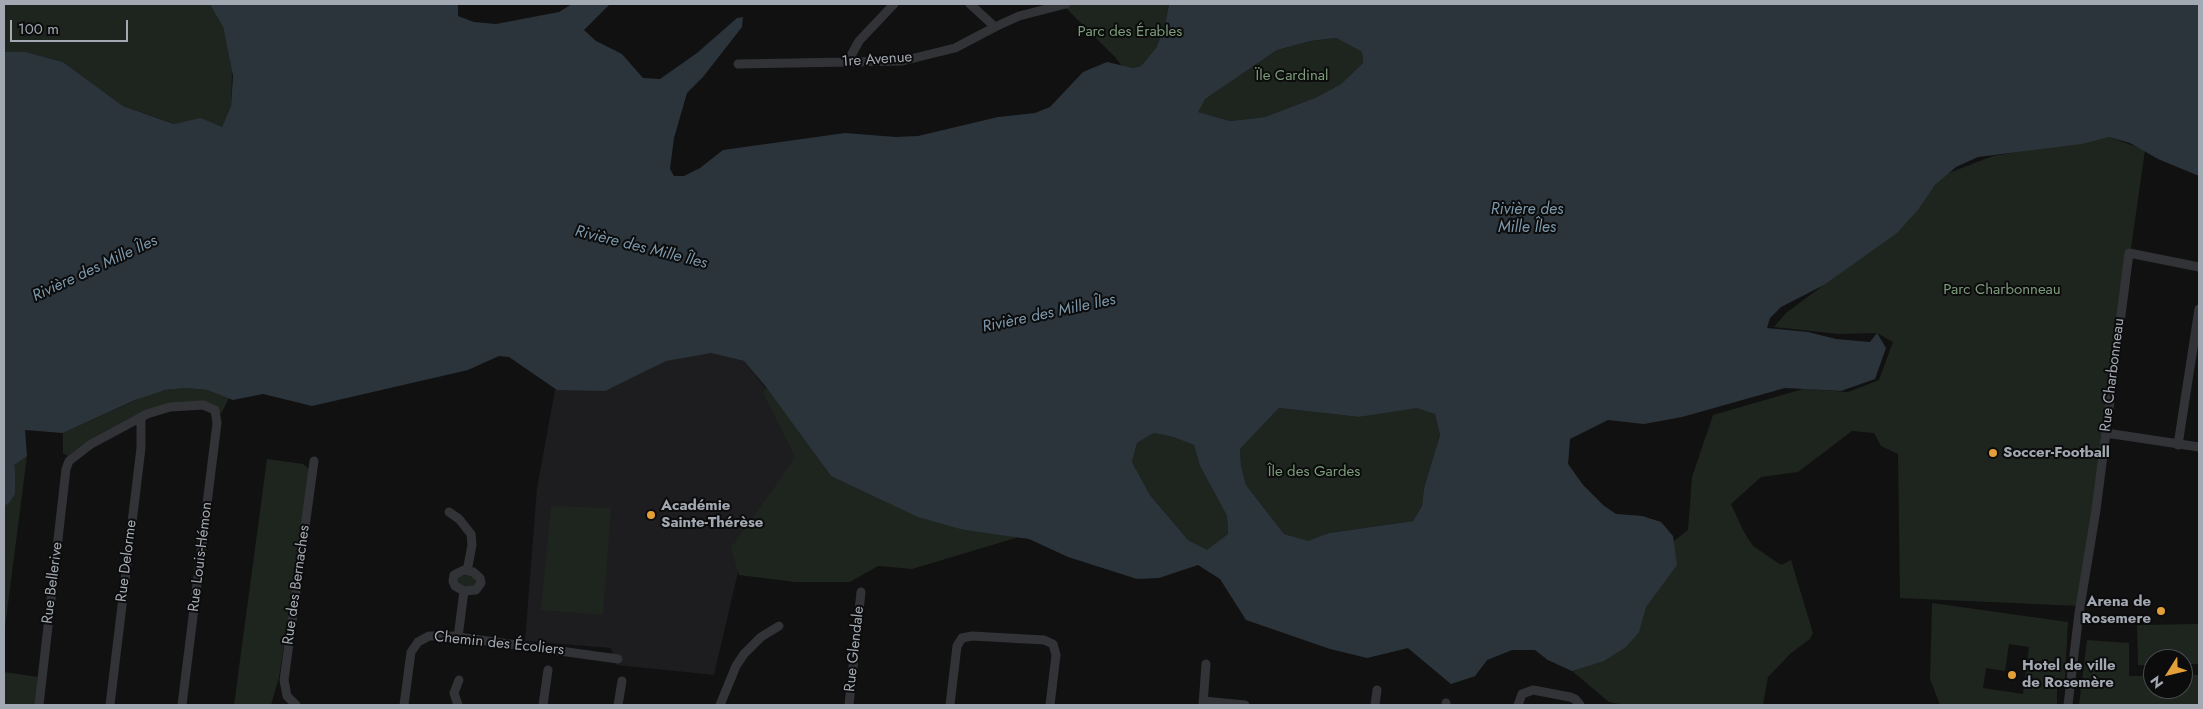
<!DOCTYPE html>
<meta charset="utf-8">
<style>
body{margin:0}
#map{position:relative;width:2203px;height:709px;overflow:hidden;background:#111112;font-family:Jost,sans-serif}
canvas{display:block}
.frame{position:absolute;inset:0;border:5px solid #a3a9b2;pointer-events:none}
.north{position:absolute;left:2143px;top:649px;width:50px;height:50px;box-sizing:border-box;background:#0c0c0d;border:1px solid #484b4f;border-radius:50%;rotate:234deg;font-size:14px;font-weight:700;line-height:20px;text-align:center;color:#a3a9b2}
.north::after{content:'';display:block;margin:auto;width:18px;height:22px;background:#e39f38;clip-path:polygon(50% 0,100% 100%,50% 72%,0 100%)}
.scale{position:absolute;left:10px;top:20px;width:118px;height:22px;box-sizing:border-box;border:2px solid #a3a9b2;border-top:0;padding-left:6px;font-size:15px;line-height:18px;white-space:nowrap;color:#a3a9b2;-webkit-text-stroke:4px #0c0c0d;paint-order:stroke}
</style>
<div id="map">
<canvas width="2203" height="709"></canvas>
<div class="frame"></div>
<div class="north">N</div>
<div class="scale">100 m</div>
</div>
<script>
const c = document.querySelector('canvas').getContext('2d');
c.lineJoin = 'round';
function paint(path, color) {
  c.fillStyle = color;
  c.fill(path, 'evenodd');
}
function poly(rows) {
  const path = new Path2D();
  for (const r of rows) {
    path.moveTo(r[0], r[1]);
    for (let i = 2; i < r.length; i += 2) path.lineTo(r[i], r[i + 1]);
  }
  return path;
}
function strokePath(path, color, width, dash) {
  c.strokeStyle = color;
  c.lineWidth = width;
  c.lineCap = dash ? 'butt' : 'round';
  c.setLineDash(dash || []);
  c.stroke(path);
}
function label(font, color, halo, rows, align = 'center') {
  c.font = font + ' Jost,sans-serif';
  c.lineWidth = 4;
  c.setLineDash([]);
  c.textBaseline = 'middle';
  c.strokeStyle = halo;
  c.fillStyle = color;
  for (const [text, x, y, turn = 0] of rows) {
    c.save();
    c.translate(x, y);
    c.rotate((+turn || 0) * Math.PI / 180);
    c.textAlign = isNaN(turn) ? turn : align;
    if (halo) c.strokeText(text, 0, 0);
    c.fillText(text, 0, 0);
    c.restore();
  }
}
const built = poly([
 [711,353,744,361,816,452,745,542,714,675,617,665,611,648,525,641,537,488,555,390,604,390,666,358]
]);
const green = poly([
 [4,4,226,4,217,16,223,27,232,70,231,106,222,127,201,119,175,124,123,106,63,62,26,52,4,52],
 [1066,4,1169,4,1165,25,1156,48,1141,66,1133,68,1122,66,1115,57,1063,5],
 [1336,38,1362,52,1363,63,1341,84,1317,97,1265,117,1230,121,1197,112,1204,99,1277,50,1311,41],
 [2109,137,2145,150,2080,606,1900,598,1898,454,1881,446,1874,433,1852,431,1798,472,1761,477,1731,504,1744,532,1753,546,1781,565,1791,560,1813,633,1810,639,1791,653,1768,677,1763,705,1625,705,1609,702,1572,671,1548,660,1535,650,1512,650,1487,660,1475,676,1451,684,1408,648,1367,658,1570,439,1568,464,1583,485,1604,506,1616,514,1642,516,1661,522,1674,541,1688,530,1692,477,1713,415,1803,389,1848,392,1879,380,1893,342,1877,333,1839,334,1774,327,1786,313,1879,244,1946,174,1993,156],
 [766,387,831,476,964,530,1019,537,912,569,878,566,850,582,795,582,739,575,731,548,791,464,794,454,763,393],
 [186,388,207,390,229,398,221,414,214,405,201,401,140,413,94,437,68,456,63,453,63,433,149,394,165,390],
 [1417,407,1435,414,1440,435,1424,488,1422,506,1413,521,1329,533,1308,542,1284,534,1246,485,1241,466,1240,449,1279,408,1359,417],
 [1154,433,1173,437,1194,445,1200,466,1227,516,1228,534,1207,551,1188,540,1150,495,1132,462,1137,443],
 [27,456,4,635,4,466,8,470],
 [267,459,303,464,309,469,290,605,279,677,271,705,234,705],
 [551,506,611,508,603,615,541,610],
 [462,575,475,577,477,584,472,587,462,586,458,583,457,578],
 [1932,603,2068,622,2065,678,2057,684,2057,705,1940,705,1930,679],
 [2009,644,2029,647,2023,694,1983,688,1986,668,2005,671],
 [2199,624,2199,664,2183,664,2183,659,2153,659,2153,665,2138,665,2137,625],
 [2087,640,2129,643,2129,676,2153,676,2153,689,2183,689,2183,675,2199,675,2199,705,2079,705],
 [4,672,38,677,35,705,4,705]
]);
const water = poly([
 [210,4,458,4,458,16,474,22,496,24,559,12,572,4,610,4,584,30,596,41,622,54,643,78,660,79,697,53,737,18,743,17,742,27,703,77,687,93,674,138,670,169,674,176,684,176,700,168,723,150,845,133,896,137,918,136,998,117,1035,113,1050,107,1083,72,1107,62,1133,68,1141,66,1156,48,1165,25,1169,4,2199,4,2199,176,2158,159,2130,143,2109,137,2082,144,1978,157,1956,167,1935,185,1917,211,1897,233,1824,285,1781,307,1770,318,1767,328,1808,332,1836,339,1870,342,1877,333,1886,348,1875,379,1841,391,1785,388,1682,417,1644,424,1608,420,1570,439,1568,464,1583,485,1604,506,1616,514,1642,516,1661,522,1673,536,1677,565,1646,607,1639,632,1626,647,1604,661,1572,671,1548,660,1535,650,1512,650,1487,660,1475,676,1451,684,1408,648,1367,658,1330,649,1246,620,1220,579,1198,565,1159,578,1137,579,1068,557,1029,539,964,530,918,517,831,476,766,387,744,361,711,353,666,361,605,391,557,390,509,357,499,356,468,370,312,406,263,394,233,400,207,390,186,388,165,390,135,400,63,433,25,430,27,456,8,470,4,466,4,52,26,52,63,62,123,106,174,124,201,118,222,127,231,106,233,76,223,27],
 [1336,38,1362,52,1363,63,1341,84,1317,97,1265,117,1230,121,1198,112,1205,99,1277,50,1311,41],
 [1279,408,1359,417,1417,408,1435,414,1440,435,1424,488,1422,506,1413,521,1329,533,1308,541,1284,534,1246,485,1241,466,1240,449],
 [1154,433,1173,437,1194,445,1200,466,1227,516,1228,534,1207,550,1188,540,1150,495,1132,462,1137,443]
]);
const river = poly([
 [4,455,8,470,8,492,4,498]
]);
const minor = poly([
 [970,4,995,27],
 [847,63,859,41,894,4],
 [738,64,902,61,955,48,995,27,1019,16,1066,4],
 [2106,433,2199,447],
 [2178,445,2199,309],
 [449,512,459,519,471,534,472,545,467,571],
 [464,570,473,572,480,578,481,583,476,590,464,591,455,586,453,581,454,575,464,570],
 [458,637,464,591],
 [1203,701,1245,705],
 [39,705,66,469,69,461,91,444,147,414,170,407,203,405,215,410,217,423,182,705],
 [110,705,141,448,141,417],
 [296,705,287,696,284,680,314,461],
 [404,705,411,652,418,642,429,636,451,636,618,659],
 [458,705,454,693,459,680],
 [543,705,548,670],
 [618,705,622,681],
 [720,705,736,666,744,654,761,637,779,626],
 [849,705,861,592],
 [950,705,957,646,962,638,972,636,1044,640,1053,644,1056,655,1050,705],
 [1203,705,1206,664],
 [1375,705,1377,690],
 [1446,705,1446,703],
 [1518,705,1522,694,1533,690,1570,697,1575,699,1580,705],
 [2068,705,2079,613,2096,510,2129,253,2199,267]
]);
const markers = [
 [1993,453,5,"#e39f38"],
 [651,515,5,"#e39f38"],
 [2161,611,5,"#e39f38"],
 [2012,675,5,"#e39f38"]
];
const parkNames = [
 ["Parc des Érables",1130,32],
 ["Ïle Cardinal",1292,76],
 ["Parc Charbonneau",2002,290],
 ["Île des Gardes",1314,472]
];
const streetNames = [
 ["1re Avenue",877,60,-4],
 ["Rue Charbonneau",2113,375,-83],
 ["Rue Louis-Hémon",201,557,-83],
 ["Rue Delorme",127,561,-83],
 ["Rue Bellerive",53,583,-83],
 ["Rue des Bernaches",297,585,-82],
 ["Chemin des Écoliers",499,644,6],
 ["Rue Glendale",855,649,-84]
];
const poiNames = [
 ["Soccer-Football",2003,453],
 ["Académie",661,506],
 ["Sainte-Thérèse",661,523],
 ["Arena de",2151,602,"right"],
 ["Rosemere",2151,619,"right"],
 ["Hotel de ville",2022,666],
 ["de Rosemère",2022,683]
];
const waterNames = [
 ["Rivière des",1527,210],
 ["Mille Îles",1527,228],
 ["Rivière des Mille Îles",641,248,14],
 ["Rivière des Mille Îles",95,269,-25],
 ["Rivière des Mille Îles",1049,314,-12]
];
paint(built, '#1d1d1f');
paint(green, '#1e251e');
paint(water, '#2b343a');
strokePath(river, '#2b343a', 14);
strokePath(minor, '#323337', 9);
for (const [x, y, r, color] of markers) {
  const dot = new Path2D();
  dot.arc(x, y, r, 0, 2 * Math.PI);
  c.fillStyle = color;
  c.fill(dot);
  strokePath(dot, '#0c0c0d', 2);
}
label('15px', '#7c9c7b', '#0c0c0d', parkNames);
label('15px', '#a3a9b2', '#0c0c0d', streetNames);
label('bold 15px', '#a3a9b2', '#0c0c0d', poiNames, 'left');
label('italic 16px', '#7c98ab', '#0c0c0d', waterNames);
</script>
